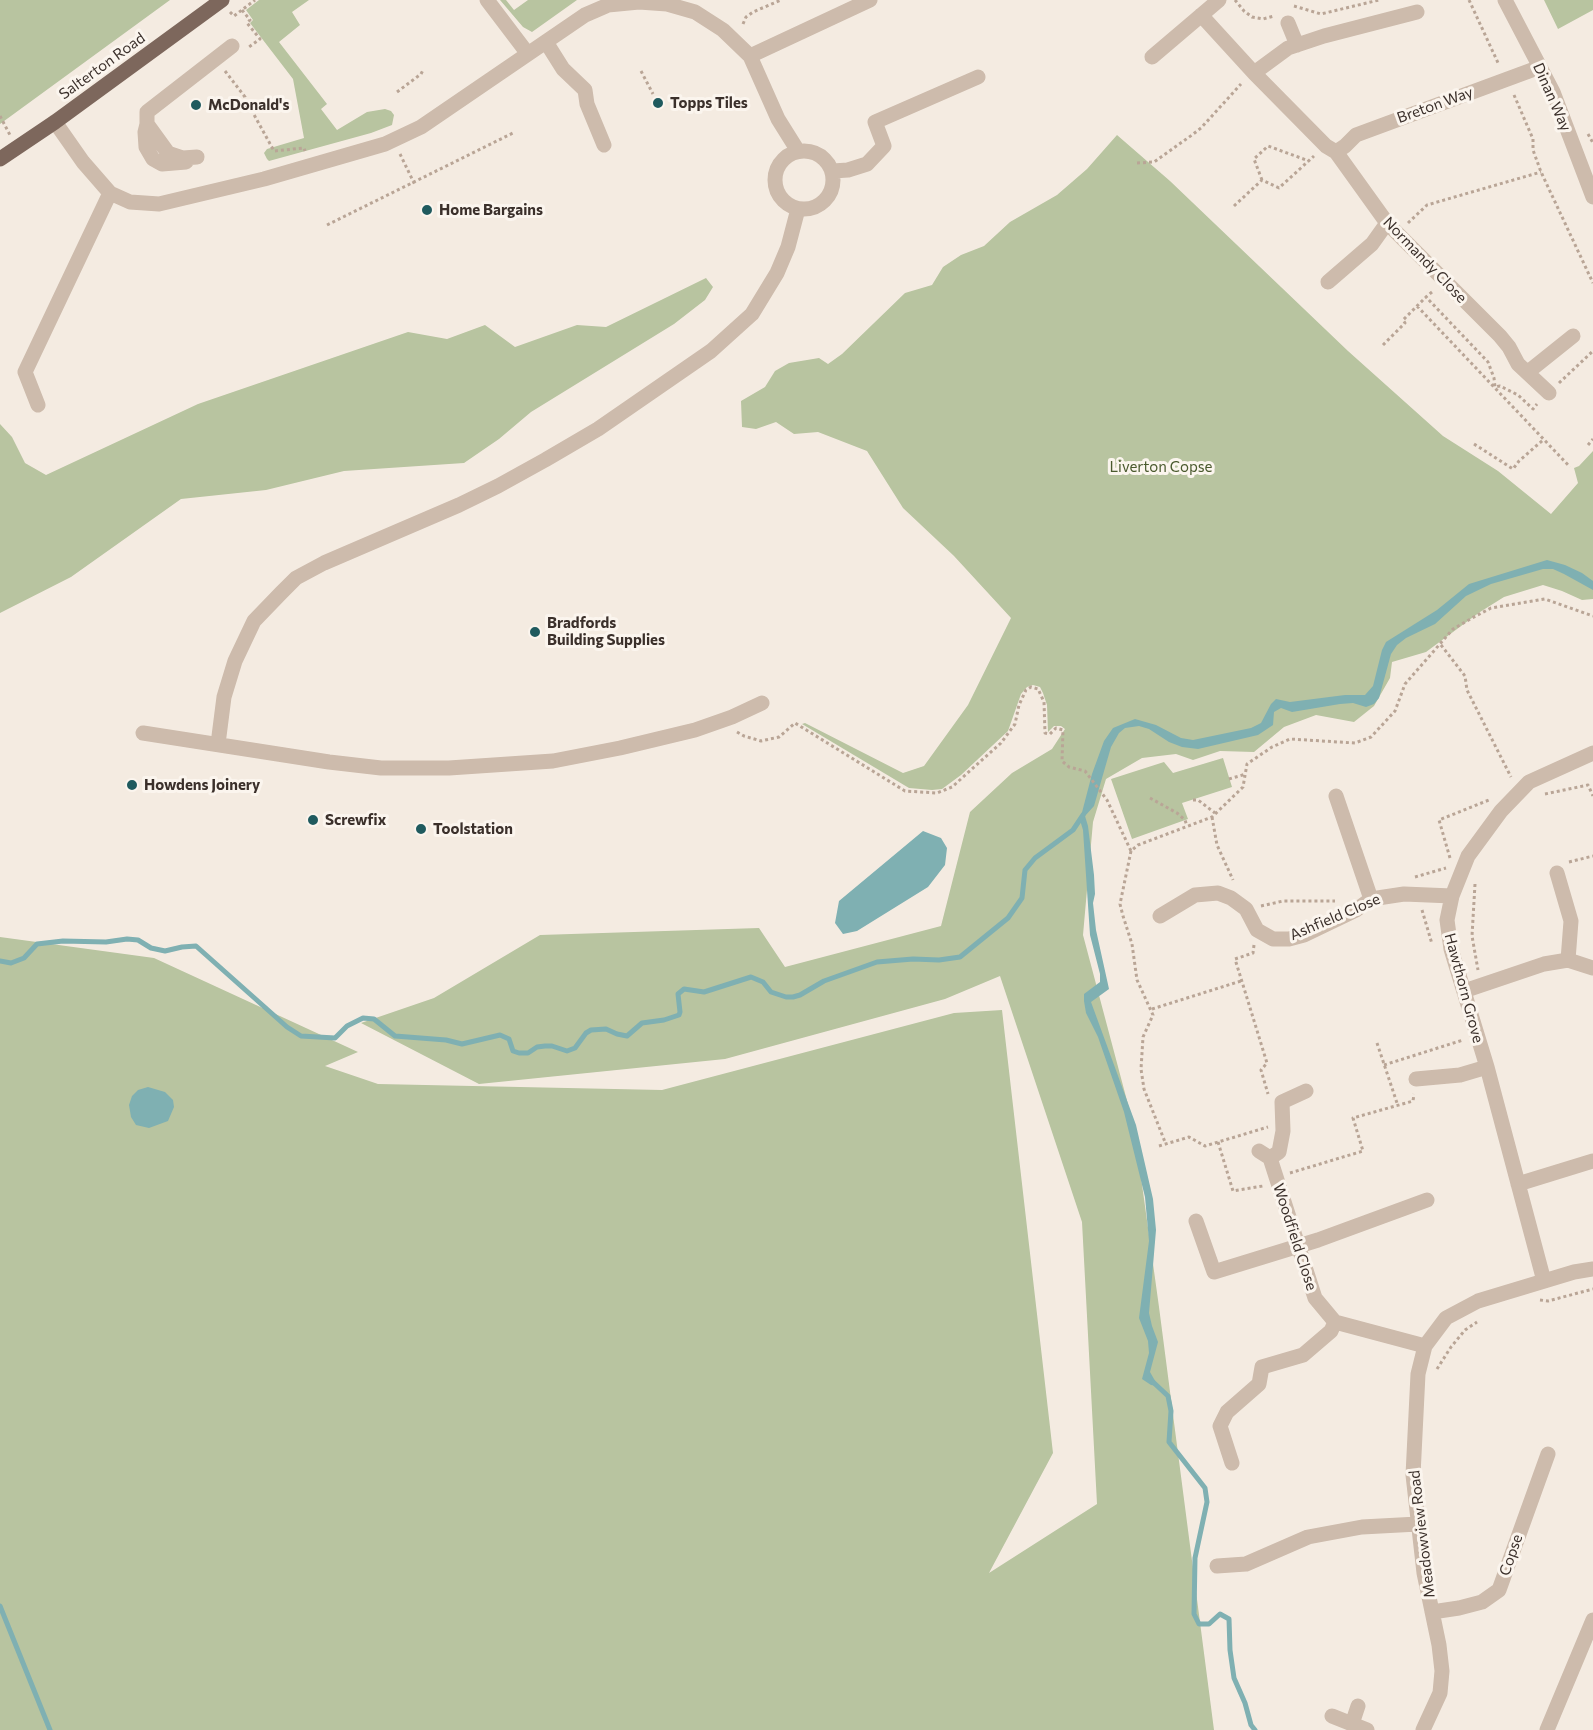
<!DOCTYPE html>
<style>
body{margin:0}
canvas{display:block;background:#f4ebe1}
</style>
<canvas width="1593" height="1730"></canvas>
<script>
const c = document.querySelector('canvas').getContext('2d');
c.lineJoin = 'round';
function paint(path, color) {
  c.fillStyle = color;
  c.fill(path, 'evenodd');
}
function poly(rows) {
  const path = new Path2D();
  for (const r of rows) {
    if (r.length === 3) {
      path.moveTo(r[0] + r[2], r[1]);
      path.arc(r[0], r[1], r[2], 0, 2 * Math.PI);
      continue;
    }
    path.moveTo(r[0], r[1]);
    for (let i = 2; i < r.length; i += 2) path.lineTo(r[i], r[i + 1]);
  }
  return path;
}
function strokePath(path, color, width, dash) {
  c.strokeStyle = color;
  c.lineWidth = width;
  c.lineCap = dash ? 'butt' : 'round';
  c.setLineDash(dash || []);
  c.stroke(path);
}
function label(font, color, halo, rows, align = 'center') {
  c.font = font + ' Commissioner,sans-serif';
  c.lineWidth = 6;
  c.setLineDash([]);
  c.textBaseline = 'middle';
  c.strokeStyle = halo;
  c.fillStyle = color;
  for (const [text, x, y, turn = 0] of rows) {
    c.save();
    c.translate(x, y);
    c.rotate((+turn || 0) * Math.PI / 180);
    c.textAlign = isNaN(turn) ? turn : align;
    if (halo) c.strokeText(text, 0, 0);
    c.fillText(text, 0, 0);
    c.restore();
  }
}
const green = poly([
 [0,0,170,0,0,124],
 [259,0,309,0,292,12,300,25,279,42,327,104,321,109,337,130,367,112,385,109,391,111,394,115,392,125,371,133,269,161,267,159,264,153,267,149,304,138,293,79,250,23,253,20,246,10],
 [500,0,506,0,514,10,528,0,577,0,532,32,523,27],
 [1544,0,1593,0,1593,10,1558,29],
 [1117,135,1170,181,1348,351,1443,436,1498,471,1551,514,1578,483,1574,468,1579,466,1593,451,1593,599,1582,600,1562,591,1543,585,1504,597,1480,612,1426,652,1392,662,1390,678,1374,706,1354,722,1316,715,1284,727,1254,752,1220,751,1193,760,1176,754,1142,758,1106,779,1093,822,1083,935,1134,1127,1159,1307,1214,1730,0,1730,0,937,154,958,358,1052,325,1066,378,1084,662,1090,954,1013,1002,1010,1053,1453,989,1573,1097,1504,1082,1222,1000,976,945,999,725,1059,479,1084,361,1023,434,998,540,935,759,928,785,967,941,926,970,812,1012,773,1052,749,1065,729,1061,726,1054,726,1048,732,1047,705,1043,693,1040,687,1033,685,1027,687,1021,694,1008,731,961,775,942,789,932,790,909,788,802,724,805,723,903,773,924,766,968,705,1011,618,954,556,903,508,867,451,818,432,794,434,776,422,756,429,742,427,741,401,765,387,775,371,789,363,819,358,828,364,842,354,905,293,932,285,943,267,961,255,984,246,1010,222,1057,195,1087,169],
 [706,278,713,287,705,300,674,324,531,412,499,439,464,463,344,471,266,490,181,499,71,577,0,613,0,424,12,437,25,463,46,475,198,404,408,332,447,339,485,325,515,347,577,325,606,327],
 [1223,758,1232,787,1182,803,1188,819,1132,839,1111,779,1164,762,1173,773]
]);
const water = poly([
 [1547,560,1565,565,1582,573,1593,581,1593,590,1564,574,1553,569,1543,569,1491,584,1466,596,1435,624,1406,638,1397,645,1391,654,1379,698,1374,704,1366,707,1353,703,1340,704,1292,712,1281,708,1274,712,1273,725,1258,735,1198,749,1182,747,1169,742,1149,729,1139,726,1125,728,1119,733,1111,747,1094,806,1085,816,1088,826,1094,875,1095,894,1093,903,1096,930,1109,989,1091,1002,1136,1125,1153,1199,1156,1230,1149,1313,1152,1326,1158,1342,1150,1372,1158,1386,1151,1385,1142,1379,1149,1353,1148,1341,1139,1318,1149,1241,1145,1197,1124,1112,1098,1037,1086,1013,1084,1001,1084,994,1100,982,1100,974,1090,935,1083,830,1080,820,1092,774,1104,741,1113,728,1135,719,1156,725,1181,738,1193,740,1251,728,1261,723,1271,704,1276,699,1290,702,1345,695,1365,695,1373,686,1382,650,1386,642,1437,610,1469,584],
 [923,831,941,838,947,848,945,865,928,887,857,931,843,934,835,923,839,901],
 [148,1087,165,1092,173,1100,174,1107,168,1121,149,1128,136,1125,131,1117,129,1105,132,1096,138,1090]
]);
const stream = poly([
 [0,961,11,963,24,958,37,944,63,941,106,942,127,939,138,940,151,948,165,951,182,947,196,946,287,1027,301,1036,335,1038,347,1026,363,1018,374,1019,395,1036,446,1040,462,1044,500,1035,509,1039,513,1051,519,1053,528,1053,537,1047,545,1046,552,1046,567,1051,575,1048,586,1033,591,1030,606,1029,617,1034,627,1036,642,1023,664,1020,679,1015,680,1012,678,994,684,989,704,992,751,977,763,982,771,992,786,997,793,997,800,995,824,981,877,962,913,959,939,960,960,957,1008,918,1022,898,1025,870,1035,858,1073,830,1083,815],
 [1153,1382,1168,1396,1171,1411,1169,1442,1205,1488,1207,1502,1195,1558,1194,1614,1199,1624,1209,1624,1220,1614,1229,1619,1230,1650,1234,1678,1245,1703,1251,1725,1255,1730],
 [0,1606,50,1730]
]);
const path = poly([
 [1235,0,1244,11,1252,17,1263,19,1274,16],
 [1469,0,1499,65],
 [1294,6,1321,14,1379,0],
 [242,10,250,20,247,23,260,39,249,47],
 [230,12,234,16,255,0],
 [743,24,746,17,753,12,781,0],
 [225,71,245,97,247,107,252,111,274,151,304,148,305,151],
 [641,71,653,94],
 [397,92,421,74,423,70],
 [1514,95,1533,139,1533,150,1541,172,1593,283],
 [0,116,10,135],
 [1588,134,1593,143],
 [400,154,415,185],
 [1137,163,1154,162,1192,135,1201,128,1241,84],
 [1262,180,1254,159,1268,146,1309,161],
 [1234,206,1262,180,1279,188,1314,156],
 [1408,223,1427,205,1541,172],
 [327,225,515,132],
 [1432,292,1426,297,1488,362,1494,378,1495,387,1500,386,1518,395,1533,409,1537,404],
 [1417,306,1570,467],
 [1383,345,1405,323,1403,320,1426,297],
 [1559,383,1593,351],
 [1474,444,1513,469,1519,461,1543,440],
 [1588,445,1593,439],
 [1441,645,1465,676,1467,690,1511,777],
 [737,732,744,736,761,741,779,737,795,723,905,791,937,793,952,787,1001,743,1015,724,1019,705,1026,690,1031,687,1038,689,1044,702,1045,733,1050,734,1056,728,1063,730,1062,761,1069,767,1085,771,1107,800,1131,851,1138,845,1212,817,1243,787,1247,764,1272,747,1290,739,1355,743,1371,737,1395,711,1405,684,1453,629,1472,618,1491,608,1545,599,1593,616],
 [1229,779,1246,774],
 [1545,794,1588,785,1593,796],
 [1150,798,1177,813,1185,820,1187,826],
 [1193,800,1198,800,1215,813],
 [1212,817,1217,845,1233,880],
 [1131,851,1120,904,1123,916,1132,944,1137,980,1153,1015,1143,1037,1141,1069,1144,1089,1165,1142],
 [1450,858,1439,820,1489,800],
 [1569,862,1593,856],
 [1415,877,1446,868],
 [1475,884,1472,936,1478,970],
 [1261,906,1283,901,1335,901],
 [1422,910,1432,944],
 [1254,945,1253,953,1235,959,1267,1063,1261,1070,1268,1094],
 [1152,1009,1241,981],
 [1377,1043,1398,1106],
 [1384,1065,1463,1040],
 [1218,1142,1233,1191,1263,1186],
 [1159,1146,1189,1137,1205,1146,1268,1127],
 [1290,1173,1363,1151,1353,1118,1413,1101,1414,1094],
 [1540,1300,1548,1301,1593,1289],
 [1437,1369,1451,1347,1465,1330,1477,1322]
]);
const minor = poly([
 [487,0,528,54],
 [1505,0,1553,92,1593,197],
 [1201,15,1254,73,1326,146,1336,152,1387,223,1500,336,1509,347,1518,364,1549,393],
 [1288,23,1297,45],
 [546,42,563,69,585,90,587,104,604,145],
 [750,56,870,0],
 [1152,57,1219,0],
 [1254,73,1288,48,1324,36,1417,12],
 [55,122,83,162,110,193,130,202,159,204,264,179,385,144,421,127,585,15,608,5,639,2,667,4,695,12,723,30,750,56,778,119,798,151],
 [147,124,145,132,146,147,153,159,162,164,186,162],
 [804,180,29],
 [1336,152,1345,146,1356,135,1540,67],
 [197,157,183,158,168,153,147,124,147,112,232,46],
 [833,171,848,170,867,164,884,146,875,122,978,77],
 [1328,282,1372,244,1387,223],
 [1528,372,1573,336],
 [38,405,25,372,110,193],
 [143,733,329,762,381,768,449,768,553,761,620,748,695,730,732,717,762,703],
 [218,744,224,697,235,661,254,621,281,593,296,578,324,563,459,505,498,486,545,460,598,429,711,351,752,314,777,273,788,247,798,209],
 [1336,796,1371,899],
 [1557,873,1571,921,1568,960],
 [1160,916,1195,895,1218,893,1231,898,1246,909,1257,930,1273,939,1289,939,1304,935,1356,910,1371,899,1404,894,1452,896],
 [1464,991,1544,964,1568,960,1593,968],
 [1416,1079,1460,1075,1487,1067],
 [1259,1151,1270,1158,1315,1298,1335,1322,1425,1346],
 [1270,1158,1279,1152,1283,1131,1282,1102,1306,1091],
 [1518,1184,1593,1161],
 [1196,1221,1214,1272,1318,1240,1427,1200],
 [1544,1281,1487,1067,1451,949,1447,920,1452,896,1468,856,1501,811,1529,782,1593,753],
 [1232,1463,1220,1426,1227,1412,1259,1384,1262,1367,1303,1355,1331,1331,1335,1322],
 [1217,1566,1246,1564,1308,1537,1362,1527,1418,1524],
 [1432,1612,1459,1608,1482,1602,1499,1590,1548,1454],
 [1332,1716,1367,1730],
 [1352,1724,1358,1706],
 [1423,1730,1440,1693,1442,1671,1439,1645,1424,1573,1413,1475,1418,1374,1425,1346,1446,1318,1478,1301,1574,1272,1593,1269],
 [1547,1730,1593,1620]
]);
const major = poly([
 [0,159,55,122,222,0]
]);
const markers = [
 [658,103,6,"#1f5a5e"],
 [196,105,6,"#1f5a5e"],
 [427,210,6,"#1f5a5e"],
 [535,632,6,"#1f5a5e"],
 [132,785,6,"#1f5a5e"],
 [313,820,6,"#1f5a5e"],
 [421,829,6,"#1f5a5e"]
];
const streetNames = [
 ["Salterton Road",102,66,-36],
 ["Dinan Way",1552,97,66],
 ["Breton Way",1435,105,-20],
 ["Normandy Close",1425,260,46],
 ["Ashfield Close",1335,917,-23],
 ["Hawthorn Grove",1464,988,75],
 ["Woodfield Close",1295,1237,72],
 ["Meadowview Road",1422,1534,-97],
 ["Copse",1511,1555,-71]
];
const poiNames = [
 ["Topps Tiles",670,103],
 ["McDonald's",208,105],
 ["Home Bargains",439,210],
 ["Bradfords",547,623],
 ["Building Supplies",547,640],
 ["Howdens Joinery",144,785],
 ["Screwfix",325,820],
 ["Toolstation",433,829]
];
const parkNames = [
 ["Liverton Copse",1161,467]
];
paint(green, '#b8c4a0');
paint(water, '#7fb0b2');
strokePath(stream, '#7fb0b2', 5);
strokePath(path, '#b9a596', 3, [3, 3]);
strokePath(minor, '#cdbbac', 15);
strokePath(major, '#7d675c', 15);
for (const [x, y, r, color] of markers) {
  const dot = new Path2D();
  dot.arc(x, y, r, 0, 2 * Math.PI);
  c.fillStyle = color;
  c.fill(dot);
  strokePath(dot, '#fbf5ee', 2);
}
label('15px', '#3b302b', '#fbf5ee', streetNames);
label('bold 15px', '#3b302b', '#fbf5ee', poiNames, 'left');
label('15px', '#4a5a2e', '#fbf5ee', parkNames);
</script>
